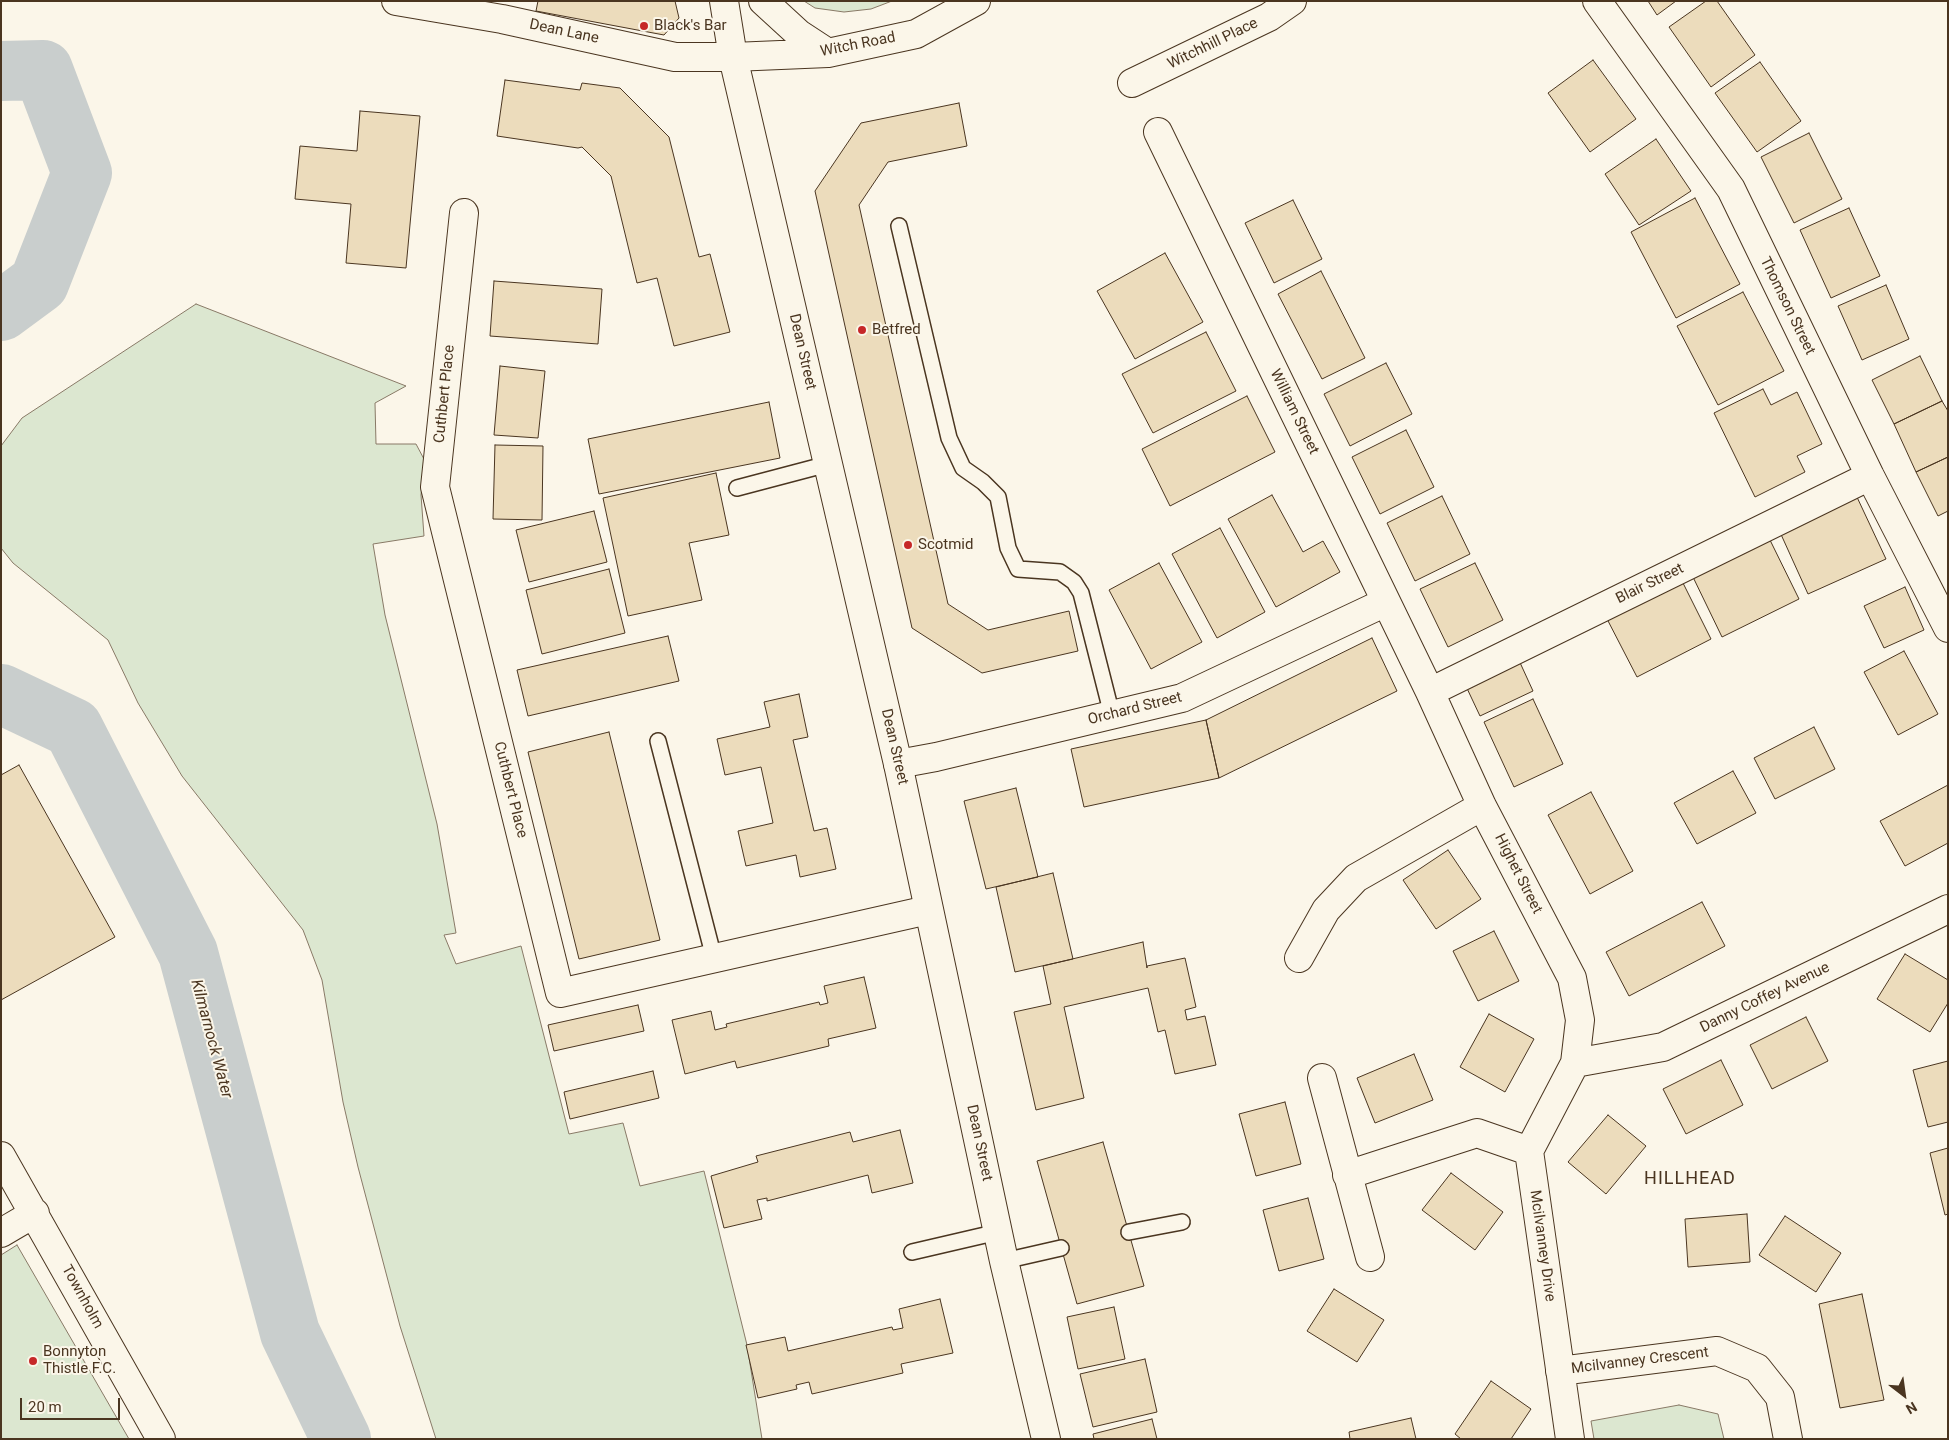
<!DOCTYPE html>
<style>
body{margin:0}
#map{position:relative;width:1949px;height:1440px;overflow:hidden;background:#fbf6e9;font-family:Roboto,sans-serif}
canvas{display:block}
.frame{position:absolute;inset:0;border:2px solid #4a3520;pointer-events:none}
.north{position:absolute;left:1879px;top:1370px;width:50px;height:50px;-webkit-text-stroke:4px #fbf6e9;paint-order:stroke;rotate:150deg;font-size:14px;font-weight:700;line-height:20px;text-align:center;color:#4a3520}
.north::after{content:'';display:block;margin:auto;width:18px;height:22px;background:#4a3520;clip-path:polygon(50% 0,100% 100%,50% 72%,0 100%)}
.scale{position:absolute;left:20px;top:1398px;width:100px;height:22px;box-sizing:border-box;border:2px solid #4a3520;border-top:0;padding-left:6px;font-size:15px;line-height:18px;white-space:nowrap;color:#4a3520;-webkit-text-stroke:4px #fbf6e9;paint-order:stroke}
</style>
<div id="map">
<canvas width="1949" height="1440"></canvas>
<div class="frame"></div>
<div class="north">N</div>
<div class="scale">20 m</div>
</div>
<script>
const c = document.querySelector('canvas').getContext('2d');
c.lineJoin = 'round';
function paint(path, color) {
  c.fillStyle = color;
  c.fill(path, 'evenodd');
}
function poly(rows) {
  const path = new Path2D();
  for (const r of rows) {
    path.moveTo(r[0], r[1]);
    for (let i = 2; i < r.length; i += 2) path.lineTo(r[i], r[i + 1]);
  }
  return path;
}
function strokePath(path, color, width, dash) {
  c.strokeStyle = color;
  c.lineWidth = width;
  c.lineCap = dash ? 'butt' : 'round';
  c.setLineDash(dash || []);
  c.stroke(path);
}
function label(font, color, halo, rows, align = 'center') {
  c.font = font + ' Roboto,sans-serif';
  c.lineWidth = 4;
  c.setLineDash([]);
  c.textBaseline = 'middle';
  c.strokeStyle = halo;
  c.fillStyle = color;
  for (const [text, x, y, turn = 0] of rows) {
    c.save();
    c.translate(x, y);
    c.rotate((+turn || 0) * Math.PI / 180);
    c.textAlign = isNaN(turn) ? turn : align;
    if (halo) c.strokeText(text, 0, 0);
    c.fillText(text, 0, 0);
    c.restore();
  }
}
const green = poly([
 [804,1,892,1,871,9,844,12,815,8,804,1],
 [196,304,406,386,375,403,376,444,416,444,425,461,421,495,424,536,373,544,385,615,437,824,456,933,444,935,456,964,521,946,569,1134,623,1123,640,1186,704,1171,747,1345,762,1439,436,1439,400,1326,358,1167,343,1102,322,980,303,930,182,776,138,703,108,640,13,563,1,548,1,446,22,418,196,304],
 [17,1245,129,1439,1,1439,1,1255,17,1245],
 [1679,1405,1718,1414,1724,1439,1594,1439,1591,1421,1679,1405]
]);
const river = poly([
 [1,71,43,70,82,173,39,283,1,311],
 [1,694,73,728,188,953,290,1333,341,1439]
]);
const building = poly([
 [538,1,675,1,679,18,664,35,536,11,538,1],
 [1648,1,1676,1,1657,15,1648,1],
 [1706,1,1717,1,1755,55,1711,87,1669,27,1706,1],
 [1593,60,1636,119,1590,152,1548,93,1593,60],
 [1760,62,1801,121,1757,152,1715,93,1760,62],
 [505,80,580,90,582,83,620,88,669,137,699,257,710,254,730,332,674,346,657,278,637,283,611,176,582,147,578,148,497,136,505,80],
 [959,103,967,146,888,162,859,205,948,604,988,630,1069,611,1078,651,982,673,912,628,815,191,861,123,959,103],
 [360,111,420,116,406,268,346,263,351,204,295,199,300,146,357,151,360,111],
 [1809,133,1842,199,1794,223,1761,157,1809,133],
 [1656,139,1691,191,1639,225,1605,174,1656,139],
 [1695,198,1740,284,1676,318,1631,232,1695,198],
 [1293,200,1322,259,1274,283,1245,223,1293,200],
 [1849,208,1880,276,1831,298,1800,230,1849,208],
 [1165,253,1203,322,1135,359,1097,291,1165,253],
 [1321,271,1365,358,1322,379,1278,294,1321,271],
 [494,281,602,289,598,344,490,336,494,281],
 [1886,285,1909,339,1862,360,1838,306,1886,285],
 [1743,292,1784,371,1718,405,1677,326,1743,292],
 [1206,332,1236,391,1153,433,1122,374,1206,332],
 [1920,356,1942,401,1894,424,1872,380,1920,356],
 [1386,363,1412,414,1350,446,1324,394,1386,363],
 [500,366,545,371,538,438,494,435,500,366],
 [1763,389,1771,405,1797,392,1822,444,1797,456,1805,472,1755,497,1714,413,1763,389],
 [1247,396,1275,452,1170,506,1142,449,1247,396],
 [1942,401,1948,411,1948,457,1916,472,1894,424,1942,401],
 [769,402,780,458,599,494,588,439,769,402],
 [1406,430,1434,487,1380,514,1352,457,1406,430],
 [495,445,543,446,542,520,493,519,495,445],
 [1948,457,1948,511,1938,516,1916,472,1948,457],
 [716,473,729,535,689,543,702,600,628,616,603,498,716,473],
 [1272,495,1303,552,1323,541,1340,572,1276,607,1228,519,1272,495],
 [1856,495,1886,559,1808,594,1779,530,1856,495],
 [1442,496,1470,554,1415,581,1387,523,1442,496],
 [594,511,607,562,529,582,516,530,594,511],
 [1220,528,1265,612,1217,638,1172,554,1220,528],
 [1769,538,1799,599,1722,637,1692,575,1769,538],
 [1159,563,1202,642,1151,669,1109,590,1159,563],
 [1475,563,1503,620,1448,647,1420,589,1475,563],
 [609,569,625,633,542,654,526,590,609,569],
 [1681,579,1711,639,1637,677,1606,617,1681,579],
 [1905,587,1924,630,1884,648,1864,606,1905,587],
 [668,636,679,681,528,716,517,670,668,636],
 [1372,638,1397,691,1219,778,1206,720,1372,638],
 [1904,651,1938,714,1898,735,1864,672,1904,651],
 [1517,656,1533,691,1480,716,1464,682,1517,656],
 [799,694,808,737,793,740,814,831,827,828,836,869,800,877,796,855,746,866,738,831,773,823,761,767,725,775,717,739,770,727,764,702,799,694],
 [1533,699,1563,764,1514,787,1484,722,1533,699],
 [1206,720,1219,778,1084,807,1071,749,1206,720],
 [1814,727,1835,769,1775,799,1754,758,1814,727],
 [609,732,660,940,579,959,528,752,609,732],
 [19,765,115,937,1,1000,1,775,19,765],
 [1733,771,1756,813,1697,844,1674,803,1733,771],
 [1948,785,1948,843,1905,866,1880,821,1948,785],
 [1016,788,1038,877,986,889,964,801,1016,788],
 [1591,792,1633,871,1590,894,1548,815,1591,792],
 [1448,850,1481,899,1436,929,1403,880,1448,850],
 [1053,873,1073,959,1015,972,996,887,1053,873],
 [1702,902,1725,946,1629,996,1606,952,1702,902],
 [1494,931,1519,981,1478,1001,1453,951,1494,931],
 [1143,942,1147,968,1147,966,1185,958,1196,1007,1185,1010,1187,1020,1205,1016,1216,1065,1175,1074,1165,1030,1158,1032,1148,988,1064,1007,1084,1098,1036,1110,1014,1012,1051,1004,1043,966,1143,942],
 [1905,954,1948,980,1948,1003,1930,1032,1877,999,1905,954],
 [864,977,876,1028,828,1039,829,1046,737,1068,735,1061,685,1074,672,1020,711,1011,715,1030,727,1027,726,1024,819,1002,820,1005,828,1003,824,986,864,977],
 [638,1005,644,1031,554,1051,548,1025,638,1005],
 [1489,1014,1534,1039,1505,1092,1460,1067,1489,1014],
 [1806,1017,1828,1061,1772,1089,1750,1045,1806,1017],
 [1414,1054,1433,1100,1375,1123,1357,1078,1414,1054],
 [1721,1060,1743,1105,1686,1134,1663,1089,1721,1060],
 [1948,1061,1948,1122,1928,1127,1913,1070,1948,1061],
 [653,1071,659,1098,570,1119,564,1092,653,1071],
 [1285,1102,1301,1164,1256,1176,1239,1114,1285,1102],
 [1608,1115,1646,1146,1606,1194,1568,1162,1608,1115],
 [900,1130,913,1183,872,1193,868,1175,767,1201,767,1198,757,1200,762,1219,724,1228,711,1176,758,1162,756,1156,850,1132,853,1142,900,1130],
 [1103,1142,1144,1286,1077,1304,1037,1161,1103,1142],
 [1948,1148,1948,1214,1945,1215,1930,1153,1948,1148],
 [1451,1173,1503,1212,1475,1250,1422,1210,1451,1173],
 [1308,1198,1324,1259,1279,1271,1263,1210,1308,1198],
 [1747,1214,1750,1262,1688,1267,1685,1219,1747,1214],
 [1785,1216,1841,1253,1816,1292,1759,1255,1785,1216],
 [1334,1289,1384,1320,1357,1362,1307,1331,1334,1289],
 [1862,1294,1884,1400,1840,1408,1819,1304,1862,1294],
 [940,1299,953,1353,901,1364,903,1373,812,1394,809,1382,796,1385,797,1389,758,1398,746,1345,785,1337,788,1351,892,1327,893,1330,903,1328,899,1309,940,1299],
 [1114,1307,1125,1359,1078,1369,1067,1317,1114,1307],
 [1145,1359,1157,1412,1093,1427,1080,1374,1145,1359],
 [1491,1381,1531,1409,1511,1439,1461,1439,1455,1434,1491,1381],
 [1411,1418,1416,1439,1350,1439,1349,1432,1411,1418],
 [1152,1419,1157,1439,1094,1439,1093,1434,1152,1419]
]);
const service = poly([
 [899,226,949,438,963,468,983,482,998,497,1008,548,1018,569,1060,572,1074,582,1081,593,1112,715],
 [737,488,828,464],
 [658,741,714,958],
 [1129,1232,1182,1222],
 [912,1252,998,1232],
 [1004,1261,1061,1248]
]);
const minor = poly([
 [1597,1,1731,189,1870,476,1948,628],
 [1132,83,1269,17,1292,1],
 [1158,132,1430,692,1482,806,1572,978,1580,1020,1575,1063,1529,1151,1570,1439],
 [464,213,435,487,560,993,928,910],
 [1430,692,1870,476],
 [898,764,936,757,1182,698,1386,602],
 [1299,958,1326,910,1356,878,1482,806],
 [1575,1063,1663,1047,1948,909],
 [1322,1078,1370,1257],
 [1,1156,161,1439],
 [1347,1175,1477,1133,1529,1151],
 [1,1233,35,1213],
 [1560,1371,1717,1351,1757,1368,1780,1397,1788,1439]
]);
const secondary = poly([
 [733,57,898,764,1004,1261,1046,1439]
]);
const primary = poly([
 [396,1,502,19,675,57,733,57,828,53,916,34,976,1],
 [724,1,733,57],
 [763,1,799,34,828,53]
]);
const markers = [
 [644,26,5,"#c62828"],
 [862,330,5,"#c62828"],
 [908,545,5,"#c62828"],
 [33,1361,5,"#c62828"]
];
const poiNames = [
 ["Black's Bar",654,26],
 ["Betfred",872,330],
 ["Scotmid",918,545],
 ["Bonnyton",43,1352],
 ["Thistle F.C.",43,1369]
];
const streetNames = [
 ["Dean Lane",564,32,12],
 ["Witchhill Place",1213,44,-26],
 ["Witch Road",858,45,-11],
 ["Thomson Street",1787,306,64],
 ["Dean Street",802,352,77],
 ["Cuthbert Place",445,394,-84],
 ["William Street",1294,412,64],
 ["Blair Street",1650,584,-26],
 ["Orchard Street",1135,709,-14],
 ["Dean Street",894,747,77],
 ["Cuthbert Place",510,790,76],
 ["Highet Street",1518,874,63],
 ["Danny Coffey Avenue",1765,998,-26],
 ["Dean Street",979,1143,78],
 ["Mcilvanney Drive",1542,1246,82],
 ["Townholm",82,1297,61],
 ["Mcilvanney Crescent",1640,1361,-7]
];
const waterNames = [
 ["Kilmarnock Water",211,1039,75]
];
const quarterNames = [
 ["HILLHEAD",1690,1179]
];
paint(green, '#dce7d0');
strokePath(green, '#887966', 1);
strokePath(river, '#c9cecd', 60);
paint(building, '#ecdcbc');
strokePath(building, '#4a3520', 1);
strokePath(service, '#4a3520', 18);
strokePath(minor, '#4a3520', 30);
strokePath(secondary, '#4a3520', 30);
strokePath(primary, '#4a3520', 30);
strokePath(service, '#fbf6e9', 15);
strokePath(minor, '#fbf6e9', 28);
strokePath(secondary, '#fbf6e9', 28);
strokePath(primary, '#fbf6e9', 28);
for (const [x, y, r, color] of markers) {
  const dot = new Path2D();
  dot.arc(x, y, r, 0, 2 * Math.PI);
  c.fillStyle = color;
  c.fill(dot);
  strokePath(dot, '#fbf6e9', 2);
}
label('15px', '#4a3520', '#fbf6e9', poiNames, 'left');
label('15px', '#4a3520', '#fbf6e9', streetNames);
label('italic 16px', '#4a3520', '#fbf6e9', waterNames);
c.letterSpacing = '1px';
label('18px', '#4a3520', '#fbf6e9', quarterNames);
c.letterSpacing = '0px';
</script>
